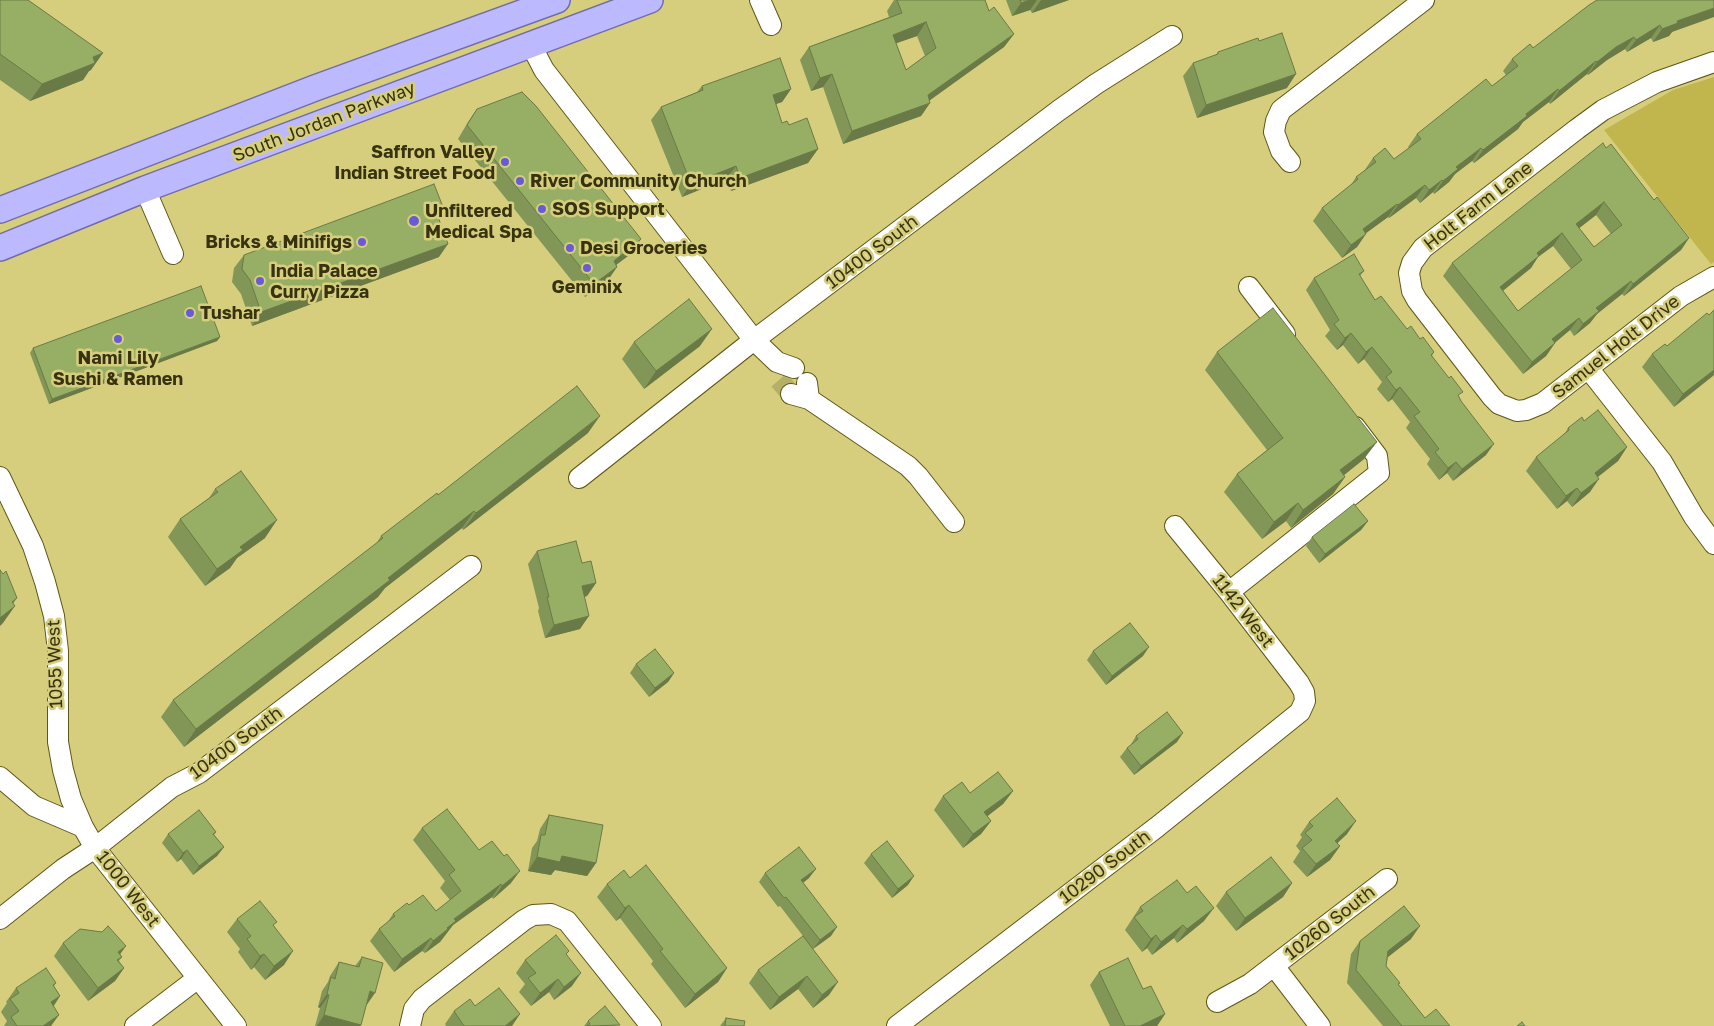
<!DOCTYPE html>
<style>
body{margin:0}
canvas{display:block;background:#d6ce7d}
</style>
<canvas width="1714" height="1026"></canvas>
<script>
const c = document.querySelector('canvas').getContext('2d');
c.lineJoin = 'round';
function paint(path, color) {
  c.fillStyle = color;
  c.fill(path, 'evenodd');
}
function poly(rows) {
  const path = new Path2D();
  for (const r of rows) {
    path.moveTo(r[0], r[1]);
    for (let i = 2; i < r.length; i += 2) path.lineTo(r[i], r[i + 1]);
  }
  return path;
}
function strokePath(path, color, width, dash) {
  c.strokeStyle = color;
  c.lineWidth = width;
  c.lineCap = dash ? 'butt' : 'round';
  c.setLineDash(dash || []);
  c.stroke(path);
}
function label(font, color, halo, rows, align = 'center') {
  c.font = font + ' "Golos Text",sans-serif';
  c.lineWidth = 5;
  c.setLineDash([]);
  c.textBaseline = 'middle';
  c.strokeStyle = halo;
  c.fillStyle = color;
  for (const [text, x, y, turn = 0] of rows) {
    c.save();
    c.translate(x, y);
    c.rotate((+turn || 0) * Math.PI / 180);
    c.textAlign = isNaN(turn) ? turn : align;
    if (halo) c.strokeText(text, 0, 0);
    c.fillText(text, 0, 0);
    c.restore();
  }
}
const green = poly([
 [1714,77,1714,262,1711,264,1604,130,1673,90]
]);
const minorTunnel = poly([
 [779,380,791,394]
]);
const minor = poly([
 [760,0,771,25],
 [531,45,544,70,754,340,777,362,794,368],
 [1714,62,1657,82,1603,110,1577,129,1423,248,1412,263,1409,273,1412,291,1417,300,1492,397,1499,404,1517,411,1526,410,1543,403,1681,296,1714,277],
 [1290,162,1281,151,1274,132,1276,121,1281,110,1424,0],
 [145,189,173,254],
 [1249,287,1285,334],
 [1588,368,1662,462,1694,517,1714,544],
 [791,394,809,399,807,383],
 [809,399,908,466,918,476,954,522],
 [0,477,33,546,45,582,54,616,58,651,58,742,63,770,71,799,83,827,95,848,236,1026],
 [579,478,754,340,1058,111,1096,84,1172,36],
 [1229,592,1379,473,1377,456,1355,427],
 [0,777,34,806,83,827],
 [0,919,63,869,95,848,172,787,199,773,471,566],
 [1274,966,1320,1026],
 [1217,1002,1250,984,1387,879],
 [135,1026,198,978],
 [410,1026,414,1009,422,999,524,920,533,915,551,914,567,921,651,1026],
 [897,1026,1157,827,1300,712,1305,701,1304,692,1299,683,1229,592,1175,526]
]);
const major = poly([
 [0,210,315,88,557,0],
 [0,248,145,189,650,0]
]);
const wall = poly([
 [0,0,91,70,89,71,83,80,30,101,0,80],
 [894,0,985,0,989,11,1014,34,1004,47,929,100,930,103,921,116,843,144,823,87,811,91,800,60,809,47,889,17,887,11],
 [917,36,925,56,906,70,896,43],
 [1006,0,1069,0,1032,13,1030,10,1012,16],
 [1714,0,1672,32,1669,36,1653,42,1651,38,1627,52,1625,49,1607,60,1588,75,1587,74,1550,104,1549,102,1523,122,1518,129,1474,163,1472,161,1455,174,1449,182,1434,194,1433,192,1420,203,1416,198,1389,218,1388,217,1366,233,1357,247,1342,258,1313,221,1322,208,1351,185,1356,177,1364,171,1373,158,1394,159,1409,148,1408,147,1417,134,1492,86,1506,75,1503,71,1512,59,1533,48],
 [1218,52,1287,88,1197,118,1183,76,1193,63,1216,55],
 [702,86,791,89,782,102,776,104,782,123,789,125,818,149,808,163,731,191,726,179,682,197,651,120,661,107,697,92],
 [477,109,632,253,616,265,617,267,608,280,585,297,458,139,468,122],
 [1606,148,1689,238,1681,250,1624,296,1622,294,1597,314,1590,323,1574,336,1570,330,1555,343,1546,356,1523,374,1443,276,1452,263],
 [1596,215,1611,234,1594,247,1579,228],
 [1553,246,1571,269,1518,311,1503,291,1531,268,1538,257],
 [445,212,439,220,439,257,252,326,241,294,232,282,234,268,244,255],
 [1364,271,1360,276,1375,300,1407,329,1420,339,1434,352,1432,356,1459,397,1486,455,1453,481,1447,473,1439,480,1427,464,1430,459,1406,428,1410,422,1392,399,1388,402,1377,389,1382,382,1364,359,1358,364,1343,345,1337,350,1325,336,1330,330,1306,290,1314,278],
 [1709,315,1714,375,1674,407,1642,367,1652,354,1667,346],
 [220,337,217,341,49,404,30,353,33,348],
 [634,342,700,346,644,389,622,359],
 [1217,352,1364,459,1344,475,1345,477,1333,494,1291,528,1286,521,1262,539,1224,492,1237,474,1267,450,1205,370],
 [1584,421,1627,447,1618,461,1598,477,1590,492,1572,507,1567,501,1557,509,1526,471,1536,457,1564,435,1568,428],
 [588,433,463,530,462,528,385,588,378,597,184,747,161,717,173,700,376,544,381,536,438,495],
 [215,489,265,538,237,558,230,568,205,586,168,537,180,519,209,498],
 [1368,521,1361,530,1319,563,1306,546,1312,537],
 [537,551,582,563,596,583,587,596,584,597,580,629,545,638,538,611,539,608,528,564],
 [1093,651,1143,656,1106,685,1087,660],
 [636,664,674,673,668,682,649,697,630,673],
 [1136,736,1177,742,1134,775,1120,757,1127,748,1130,746],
 [1013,791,1003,804,987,816,991,821,981,834,963,848,934,810,943,796,970,793],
 [549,815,596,863,587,876,555,870,551,875,528,871,532,848,537,841,540,829],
 [1309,822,1347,834,1337,843,1340,846,1330,860,1307,877,1293,862,1300,851,1296,846,1302,837,1300,835],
 [422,828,479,850,511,883,493,899,492,897,453,925,440,942,425,953,422,951,394,972,370,941,379,929,387,923,393,914,436,911,450,900,440,888,445,881,413,840],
 [216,832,214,835,224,847,217,856,193,875,181,859,177,862,162,843,168,834],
 [871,854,908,885,892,898,864,863],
 [765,873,809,878,803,883,831,936,813,949,829,995,813,1008,798,989,770,1010,749,983,758,970,803,936,780,906,778,907,759,882],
 [630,878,727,968,718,982,685,1008,651,964,653,961,620,918,616,921,597,897,607,884],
 [1292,883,1283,897,1236,931,1216,906,1226,892],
 [1140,907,1204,921,1177,943,1174,938,1152,955,1147,948,1142,952,1125,930],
 [237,919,274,926,284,965,265,980,254,967,251,970,238,952,240,949,227,932],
 [1411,939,1388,957,1386,966,1398,985,1425,1018,1450,1026,1383,1026,1347,983,1351,954,1360,941],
 [63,943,120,954,122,957,119,961,124,968,115,981,88,1001,54,956],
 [567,955,572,986,554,1000,549,992,531,1006,519,992,525,984,516,973,525,960],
 [362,957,366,1006,361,1025,360,1026,315,1026,320,1008,318,1007,322,991,328,982,330,976,339,962,355,966],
 [1099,972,1143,989,1165,1014,1157,1026,1110,1026,1090,985],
 [56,983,54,986,60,996,54,1006,51,1026,4,1026,7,1021,1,1012,7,1003,6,1002,16,988],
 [475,1006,512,1026,446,1026,445,1024,454,1011],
 [726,1018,744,1026,720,1026],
 [588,1021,619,1026,584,1026]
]);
const shadedWall = poly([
 [1030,0,1037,0,1030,10,1012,16,1021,3],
 [1041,0,1069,0,1032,13],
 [1714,8,1714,17,1672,32,1669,36,1653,42,1662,29,1677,21],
 [926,22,917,36,883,48,893,35],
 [1660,25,1651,38,1627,52,1636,40],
 [1014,34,1004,47,922,106,930,103,921,116,843,144,852,131,928,95],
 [1634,37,1625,49,1607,60,1588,75,1597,62,1616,47],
 [103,53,91,70,89,71,83,80,30,101,42,84,93,57],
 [1596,61,1587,74,1550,104,1559,91],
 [832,74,823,87,811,91,820,78],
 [1296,74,1287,88,1197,118,1206,105],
 [791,89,782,102,764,108,773,95],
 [1558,89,1549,102,1523,122,1518,129,1474,163,1483,150,1526,114],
 [1481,148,1472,161,1455,174,1449,182,1434,194,1443,181,1456,167],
 [818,149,808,163,731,191,740,178],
 [736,166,726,179,682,197,691,184],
 [1442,180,1433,192,1420,203,1429,190],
 [1425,185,1416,198,1389,218,1398,205],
 [1604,202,1596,215,1568,237,1576,224],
 [1397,204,1388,217,1354,242,1363,229],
 [445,212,436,225,437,214],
 [1562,233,1553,246,1538,257,1531,268,1491,300,1500,287,1537,253],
 [1366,234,1357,247,1342,258,1351,245],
 [1689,238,1681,250,1624,296,1633,284],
 [641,239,632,253,604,274,614,261],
 [448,244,439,257,252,326,261,312],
 [617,267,608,280,585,297,594,284],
 [1631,281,1622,294,1597,314,1590,323,1574,336,1583,324,1596,308],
 [1579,318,1570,330,1543,352,1552,339],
 [712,329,700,346,644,389,656,371],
 [1351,333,1343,345,1337,350,1345,338],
 [220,337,217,341,49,404,52,399],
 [1555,343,1546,356,1523,374,1532,362],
 [1372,347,1364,359,1358,364,1366,352],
 [1714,370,1714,375,1674,407,1683,394],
 [1400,387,1392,399,1388,402,1396,390],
 [600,416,588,433,463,530,476,513],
 [1377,442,1364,459,1328,488,1340,470],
 [1494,444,1486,455,1453,481,1462,469],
 [1627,447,1618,461,1586,486,1595,473],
 [1456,462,1447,473,1439,480,1448,468],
 [1345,477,1333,494,1291,528,1303,510],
 [1599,479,1590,492,1572,507,1581,493],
 [1577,488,1567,501,1557,509,1566,496],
 [1298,503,1286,521,1262,539,1274,522],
 [474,511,462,528,385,588,378,597,184,747,196,729,388,578],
 [277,520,265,538,237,558,230,568,205,586,217,569,240,547],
 [1368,521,1361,530,1319,563,1325,554],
 [596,583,587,596,572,600,582,586],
 [17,598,6,613,15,606,3,623,0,626,0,618,12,602],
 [589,616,580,629,545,638,554,625],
 [1149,647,1143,656,1106,685,1112,676],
 [674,673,668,682,649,697,655,688],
 [1183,733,1177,742,1134,775,1141,766],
 [1013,791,1003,804,975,826,984,812],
 [991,821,981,834,963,848,973,834],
 [1356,821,1347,834,1326,854,1335,841],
 [1340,846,1330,860,1307,877,1316,864],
 [224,847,217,856,193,875,199,866],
 [187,850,181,859,177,862,183,853],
 [562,856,596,863,587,876,555,870,551,875,528,871,537,857],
 [816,869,809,878,795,889,801,880],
 [520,871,511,883,493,899,502,886],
 [914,876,908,885,892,898,898,889],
 [1292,883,1283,897,1236,931,1245,918],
 [501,884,492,897,453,925,440,942,425,953,433,941,454,919],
 [629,905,620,918,616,921,625,908],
 [1214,908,1204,921,1177,943,1187,929],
 [1183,925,1174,938,1152,955,1161,942],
 [1420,926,1411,939,1379,964,1388,951],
 [837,927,831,936,813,949,820,940],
 [1156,935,1147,948,1142,952,1151,939],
 [431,938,422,951,394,972,402,959],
 [126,946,116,960,118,952],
 [293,951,284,965,265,980,274,966],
 [264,954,254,967,251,970,260,956],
 [124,968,115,981,88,1001,98,988],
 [727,968,718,982,685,1008,695,994],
 [581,973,572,986,554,1000,564,987],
 [807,976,798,989,770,1010,779,997],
 [558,979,549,992,531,1006,540,993],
 [838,982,829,995,813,1008,822,995],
 [370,991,375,993,366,1006],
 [327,994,329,995,320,1008,318,1007],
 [60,996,51,1009,51,1002],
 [520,1014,512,1026,505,1026],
 [1165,1014,1157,1026,1140,1026],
 [59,1015,51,1026,43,1026],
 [324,1015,361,1025,360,1026,317,1026]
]);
const building = poly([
 [0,0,28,0,103,53,93,57,95,63,42,84,0,54,0,0],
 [897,0,985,0,989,11,994,7,1014,34,928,95,930,103,852,131,832,74,820,78,809,47,902,13,897,0],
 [926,22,936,48,906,70,893,35,926,22],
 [1020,0,1030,0,1021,3,1020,0],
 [1597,0,1714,0,1714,8,1677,21,1678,23,1662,29,1660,25,1636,40,1634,37,1616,47,1597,62,1596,61,1559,91,1558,89,1526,114,1527,116,1483,150,1481,148,1456,167,1458,169,1443,181,1442,180,1429,190,1425,185,1398,205,1397,204,1363,229,1366,234,1351,245,1322,208,1358,179,1356,177,1376,162,1373,158,1385,148,1394,159,1421,139,1417,134,1486,79,1492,86,1518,66,1512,59,1530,44,1533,48,1589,5,1597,0],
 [1282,33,1296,74,1206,105,1193,63,1218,54,1218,52,1258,38,1259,41,1282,33],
 [780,58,791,89,773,95,782,123,787,121,789,125,807,118,818,149,740,178,736,166,691,184,661,107,703,90,702,86,780,58],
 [522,92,536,106,641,239,614,261,617,267,594,284,467,125,477,109,522,92],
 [1603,143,1606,148,1611,144,1654,200,1657,197,1689,238,1633,284,1631,281,1596,308,1599,311,1583,324,1579,318,1552,339,1555,343,1532,362,1452,263,1603,143],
 [1604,202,1622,225,1594,247,1576,224,1604,202],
 [1562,233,1582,260,1518,311,1500,287,1539,256,1537,253,1562,233],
 [434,184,445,212,437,214,448,244,261,312,250,280,242,269,244,255,434,184],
 [1354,254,1364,271,1359,274,1375,300,1381,296,1407,329,1411,326,1420,339,1423,337,1434,352,1431,355,1449,378,1451,376,1463,392,1458,395,1461,401,1494,444,1462,469,1456,462,1448,468,1435,452,1439,449,1414,416,1420,412,1400,387,1396,390,1386,377,1392,372,1372,347,1366,352,1351,333,1345,338,1334,324,1339,320,1314,278,1354,254],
 [201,286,220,337,52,399,33,348,201,286],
 [689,299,712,329,656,371,634,342,689,299],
 [1273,308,1377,442,1340,470,1345,477,1303,510,1298,503,1274,522,1237,474,1283,438,1217,352,1273,308],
 [1714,310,1714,370,1683,394,1652,354,1665,344,1667,346,1707,313,1709,315,1714,310],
 [577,386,600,416,476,513,474,511,388,578,390,580,196,729,173,700,383,538,381,536,437,493,438,495,577,386],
 [1598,410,1627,447,1595,473,1599,479,1581,493,1577,488,1566,496,1536,457,1569,430,1568,428,1582,417,1584,421,1598,410],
 [241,471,277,520,240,547,243,550,217,569,180,519,218,492,215,489,241,471],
 [1354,504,1368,521,1325,554,1312,537,1354,504],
 [576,541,582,563,591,561,596,583,582,586,589,616,554,625,547,597,549,597,537,551,576,541],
 [0,570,3,574,6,571,17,598,12,602,15,606,0,618,0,570],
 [1130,623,1149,647,1112,676,1093,651,1130,623],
 [655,649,674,673,655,688,636,664,655,649],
 [1167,712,1183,733,1141,766,1127,748,1138,739,1136,736,1167,712],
 [998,772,1013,791,984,812,991,821,973,834,943,796,962,782,970,793,998,772],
 [1337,798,1356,821,1335,841,1340,846,1316,864,1302,848,1312,840,1305,833,1313,826,1309,822,1337,798],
 [447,809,479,850,492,841,504,856,507,854,520,871,502,886,501,884,454,919,456,921,447,928,448,929,433,941,431,938,402,959,379,929,395,916,393,914,407,903,409,905,423,895,436,911,461,891,449,875,455,870,422,828,447,809],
 [199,810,216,832,213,834,224,847,199,866,187,850,183,853,168,834,199,810],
 [549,815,603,825,596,863,562,856,560,862,537,857,541,835,545,835,549,815],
 [887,841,914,876,898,889,871,854,887,841],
 [799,847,816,869,801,880,837,927,820,940,786,897,784,898,765,873,799,847],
 [1271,857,1292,883,1245,918,1226,892,1271,857],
 [646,865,727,968,695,994,660,951,663,949,629,905,625,908,607,884,624,870,630,878,646,865],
 [1177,880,1187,893,1196,886,1214,908,1187,929,1183,925,1161,942,1156,935,1151,939,1134,917,1143,911,1140,907,1177,880],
 [260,901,277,922,273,925,293,951,274,966,264,954,260,956,247,939,251,936,237,919,260,901],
 [1404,906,1420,926,1388,951,1386,966,1400,983,1398,984,1425,1018,1436,1009,1450,1026,1402,1026,1356,970,1360,941,1404,906],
 [108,926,126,946,118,952,122,957,117,960,124,968,98,988,63,943,80,929,102,932,108,926],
 [556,935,569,951,566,954,581,973,564,987,558,979,540,993,528,978,536,973,525,960,556,935],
 [803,936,838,982,822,995,807,976,779,997,758,970,803,936],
 [362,957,383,963,375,993,370,991,361,1025,324,1015,329,995,327,994,331,977,335,979,339,962,359,967,362,957],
 [1128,958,1143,989,1151,986,1165,1014,1140,1026,1125,1026,1099,972,1128,958],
 [46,968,56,983,53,985,60,996,51,1002,59,1015,43,1026,17,1026,11,1017,19,1011,10,999,19,993,16,988,46,968],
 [499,988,520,1014,505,1026,464,1026,454,1011,470,999,475,1006,499,988],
 [605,1006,620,1025,587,1026,590,1024,588,1021,605,1006],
 [726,1018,745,1021,744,1026,725,1026,726,1018],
 [1522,1022,1525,1026,1517,1026,1522,1022]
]);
const markers = [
 [505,162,5,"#685cd6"],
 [520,181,5,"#685cd6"],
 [542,209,5,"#685cd6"],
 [414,221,6,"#685cd6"],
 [362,242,5,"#685cd6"],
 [570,248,5,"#685cd6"],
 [587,268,5,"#685cd6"],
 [260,281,5,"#685cd6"],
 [190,313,5,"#685cd6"],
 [118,339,5,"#685cd6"]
];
const streetNames = [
 ["South Jordan Parkway",324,122,-21],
 ["Holt Farm Lane",1478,206,-38],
 ["10400 South",872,252,-37],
 ["Samuel Holt Drive",1616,347,-38],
 ["1142 West",1243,611,52],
 ["1055 West",55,664,-92],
 ["10400 South",236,743,-36],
 ["10290 South",1105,867,-37],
 ["1000 West",128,889,52],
 ["10260 South",1330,923,-38]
];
const poiNames = [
 ["Saffron Valley",495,152,"right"],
 ["Indian Street Food",495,173,"right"],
 ["River Community Church",530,181],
 ["SOS Support",552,209],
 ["Unfiltered",425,211],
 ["Medical Spa",425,232],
 ["Bricks & Minifigs",352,242,"right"],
 ["Desi Groceries",580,248],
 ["India Palace",270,271],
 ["Curry Pizza",270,292],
 ["Geminix",587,287,"center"],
 ["Tushar",200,313],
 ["Nami Lily",118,358,"center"],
 ["Sushi & Ramen",118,379,"center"]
];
paint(green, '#c1b64e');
strokePath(minorTunnel, '#b6af67', 20, [20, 10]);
strokePath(minor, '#5d5717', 22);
strokePath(major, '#716caa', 28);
strokePath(minor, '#fff', 20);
strokePath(major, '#bcb9fe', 25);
paint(wall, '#829657');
paint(shadedWall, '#6a7a47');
paint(building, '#97af65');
strokePath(building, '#6a7a47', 1);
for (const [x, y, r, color] of markers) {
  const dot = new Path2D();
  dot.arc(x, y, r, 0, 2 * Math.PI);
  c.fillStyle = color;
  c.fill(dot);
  strokePath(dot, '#d6ce7d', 2);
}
label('18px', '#373311', '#d6ce7d', streetNames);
label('bold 18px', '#373311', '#d6ce7d', poiNames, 'left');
</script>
